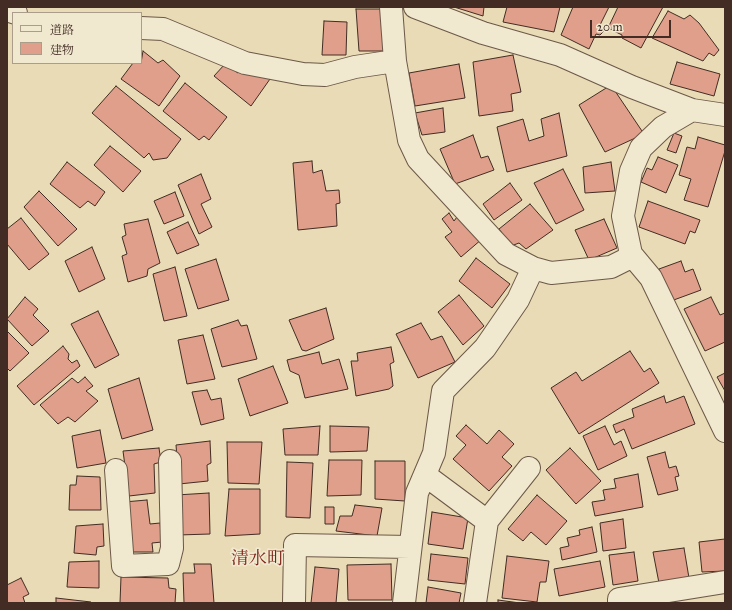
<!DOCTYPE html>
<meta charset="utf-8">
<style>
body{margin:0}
#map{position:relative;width:732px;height:610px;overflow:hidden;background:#e8dbb5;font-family:"IM FELL Great Primer","Noto Serif JP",serif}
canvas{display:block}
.frame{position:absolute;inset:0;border:8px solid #422c23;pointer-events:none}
.legend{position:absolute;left:12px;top:12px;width:130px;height:52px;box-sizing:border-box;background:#f0e8cf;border:1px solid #aa9d8a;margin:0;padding:5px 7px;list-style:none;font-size:12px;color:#422c23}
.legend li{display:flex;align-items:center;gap:8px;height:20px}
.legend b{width:20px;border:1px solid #aa9d8a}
.scale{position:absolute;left:590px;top:20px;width:81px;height:18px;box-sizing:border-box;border:2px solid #422c23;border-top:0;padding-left:5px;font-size:12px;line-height:14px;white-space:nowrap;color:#422c23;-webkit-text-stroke:3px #f0e8cf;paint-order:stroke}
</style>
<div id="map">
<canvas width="732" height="610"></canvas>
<div class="frame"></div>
<ul class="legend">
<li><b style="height:5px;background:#f0e8cf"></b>道路</li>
<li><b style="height:11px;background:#df9f8a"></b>建物</li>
</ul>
<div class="scale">20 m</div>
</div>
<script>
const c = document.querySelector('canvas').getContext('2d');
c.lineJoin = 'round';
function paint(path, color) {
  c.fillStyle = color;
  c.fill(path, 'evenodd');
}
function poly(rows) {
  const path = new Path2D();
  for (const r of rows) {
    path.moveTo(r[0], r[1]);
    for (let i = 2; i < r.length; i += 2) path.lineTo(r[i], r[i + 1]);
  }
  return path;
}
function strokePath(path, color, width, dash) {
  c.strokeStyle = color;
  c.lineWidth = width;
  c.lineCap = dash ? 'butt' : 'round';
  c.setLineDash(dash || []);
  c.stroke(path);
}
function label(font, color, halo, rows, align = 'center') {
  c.font = font + ' "IM FELL Great Primer","Noto Serif JP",serif';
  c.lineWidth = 3.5;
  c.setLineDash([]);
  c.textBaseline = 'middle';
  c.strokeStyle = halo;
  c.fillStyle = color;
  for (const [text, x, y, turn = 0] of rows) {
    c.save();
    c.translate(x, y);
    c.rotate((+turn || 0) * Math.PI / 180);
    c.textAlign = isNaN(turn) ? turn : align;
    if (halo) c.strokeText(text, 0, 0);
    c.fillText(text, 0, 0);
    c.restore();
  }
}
const building = poly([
 [454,7,484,7,483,16,454,7],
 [507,7,560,7,554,32,503,22,507,7],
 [573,7,609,7,599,27,604,31,600,35,596,34,589,49,561,35,573,7],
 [618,7,663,7,641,48,622,38,622,35,608,28,618,7],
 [356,9,383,9,384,51,359,51,356,9],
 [668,11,684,19,690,15,699,23,719,50,714,56,709,53,703,61,652,38,668,11],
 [324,21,347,22,346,55,322,55,324,21],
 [143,51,158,63,163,60,180,76,159,106,121,79,133,63,141,63,143,51],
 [513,55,521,92,511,94,513,111,479,116,473,62,513,55],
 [677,62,720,74,714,96,670,84,677,62],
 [225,64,238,73,241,68,258,71,270,79,251,106,214,76,225,64],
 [459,64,465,98,415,106,409,73,459,64],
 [185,83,227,117,209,140,204,136,199,140,163,111,185,83],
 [611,85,644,134,605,152,579,105,611,85],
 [116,86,181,139,167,158,153,160,149,153,144,158,92,113,116,86],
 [443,108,445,132,422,135,415,113,443,108],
 [559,113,567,156,507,172,497,127,523,119,529,141,544,136,541,119,559,113],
 [674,133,682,136,676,153,667,150,674,133],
 [473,135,481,158,488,156,494,170,455,184,440,149,473,135],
 [698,137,725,145,725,151,708,207,684,200,691,179,679,175,687,147,695,149,698,137],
 [110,146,141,171,123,192,94,165,110,146],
 [658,157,678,165,666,193,641,182,647,168,652,170,658,157],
 [312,161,313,173,322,170,326,191,339,190,340,203,336,204,337,226,298,230,293,163,312,161],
 [67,162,105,192,95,206,88,201,80,208,50,184,67,162],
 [611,162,615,191,585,193,583,167,611,162],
 [563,169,584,210,556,224,534,183,563,169],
 [201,174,211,199,201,204,212,227,199,234,178,185,201,174],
 [510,183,522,200,494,220,483,204,510,183],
 [39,191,77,229,58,246,24,207,39,191],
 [175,192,184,216,164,224,154,201,175,192],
 [648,201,700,220,695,233,690,231,685,244,639,227,648,201],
 [530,204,553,230,526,249,519,243,511,246,499,229,530,204],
 [449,213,454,221,460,213,482,239,461,257,445,237,452,232,442,219,449,213],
 [21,218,49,254,29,270,7,244,7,229,21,218],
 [148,219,160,263,148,269,147,276,128,282,122,256,127,254,122,237,126,235,124,224,148,219],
 [604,219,617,248,589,260,575,230,604,219],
 [188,222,199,245,177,254,167,232,188,222],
 [92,247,105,279,79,292,65,261,92,247],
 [476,258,510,284,492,308,459,281,476,258],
 [216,259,229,300,198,309,185,269,216,259],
 [681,261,685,272,693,269,701,290,671,301,659,269,681,261],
 [175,267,187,316,164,321,153,274,175,267],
 [459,295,484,326,463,345,438,312,459,295],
 [25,297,38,309,33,315,49,331,32,346,7,319,25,297],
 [711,297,720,315,725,313,725,342,705,351,684,309,711,297],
 [326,308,334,339,306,351,302,350,289,320,326,308],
 [98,311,119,355,95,368,71,324,98,311],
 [238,320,241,326,247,325,257,359,222,367,211,329,238,320],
 [421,323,431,340,442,336,455,362,418,378,396,334,421,323],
 [7,331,29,353,10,371,7,368,7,331],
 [203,335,215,379,187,384,178,340,203,335],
 [63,346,69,354,68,359,72,363,77,360,80,366,34,405,17,386,63,346],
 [391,347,394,362,390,364,393,386,389,389,356,396,351,361,358,361,357,353,391,347],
 [630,351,644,372,650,368,659,383,579,434,551,388,576,372,582,381,630,351],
 [319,352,322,364,339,359,348,389,305,398,299,375,290,371,287,360,319,352],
 [273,366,288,403,250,416,238,379,273,366],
 [725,373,725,391,717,377,725,373],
 [85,377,93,386,86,391,98,401,75,422,68,417,58,424,40,405,72,378,78,383,85,377],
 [139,378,153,430,122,439,108,389,139,378],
 [207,390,211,400,221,398,224,419,201,425,192,392,207,390],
 [664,396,666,403,684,396,695,424,632,449,624,429,616,433,613,425,634,417,632,409,664,396],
 [466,425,487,444,499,430,514,444,502,457,512,466,489,491,453,459,466,445,456,436,466,425],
 [320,426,318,455,285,455,283,429,320,426],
 [330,426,369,427,367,451,330,452,330,426],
 [605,426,614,445,621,441,627,456,598,470,583,436,605,426],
 [100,430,106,463,77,468,72,436,100,430],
 [210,441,211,463,207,465,208,481,179,484,176,445,210,441],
 [227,442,262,442,259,484,228,483,227,442],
 [159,448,161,462,154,464,155,493,129,496,123,451,159,448],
 [570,448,601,481,576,504,546,470,570,448],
 [665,452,669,468,676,466,679,476,675,477,678,490,658,495,647,457,665,452],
 [329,460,362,460,361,495,327,496,329,460],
 [375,461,405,461,405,501,375,499,375,461],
 [287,462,313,463,310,518,286,517,287,462],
 [638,474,643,507,595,516,592,502,605,500,603,490,616,488,614,479,638,474],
 [77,476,100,477,101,510,69,510,70,485,76,485,77,476],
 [229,489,260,489,260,534,225,536,229,489],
 [209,493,210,534,178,535,176,495,209,493],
 [537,495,567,521,546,545,531,532,523,541,508,529,537,495],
 [147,500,150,524,160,523,162,542,152,543,153,552,128,552,124,502,147,500],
 [355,505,382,508,377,536,336,531,340,516,352,516,355,505],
 [325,507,334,507,334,524,325,524,325,507],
 [432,512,468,518,463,549,428,544,432,512],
 [623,519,626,548,603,551,600,523,623,519],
 [103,524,104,546,97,547,96,555,74,553,76,526,103,524],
 [592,527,597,552,562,560,560,548,569,546,567,538,580,535,579,530,592,527],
 [725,539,725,571,702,572,699,542,725,539],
 [684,548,689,578,659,583,653,552,684,548],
 [634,552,638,581,613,585,609,555,634,552],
 [431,554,468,558,465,584,428,580,431,554],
 [507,556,549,561,546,582,540,582,537,602,502,598,507,556],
 [99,561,99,588,67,587,69,562,99,561],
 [600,561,605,587,559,596,554,569,600,561],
 [194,564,211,564,214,603,184,603,183,573,195,573,194,564],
 [391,564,392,600,348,600,347,565,391,564],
 [315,567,339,569,336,603,311,603,315,567],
 [121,577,168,578,169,588,176,589,175,603,120,603,121,577],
 [21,578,29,594,23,597,25,603,7,603,7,585,21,578],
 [428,587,461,593,459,603,426,603,428,587],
 [56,598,91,602,91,603,56,603,56,598],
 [498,600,520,603,498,603,498,600]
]);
const minor = poly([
 [391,7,395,61,409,140,418,159,506,254,533,268,551,273,611,267,625,260,631,254],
 [415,7,483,33,560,55,632,87,692,110,725,115],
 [7,10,16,13],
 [141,28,163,29,245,63,303,74,325,75,355,67,395,61],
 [692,110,663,127,641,148,631,171,623,216,631,254,651,278,725,431],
 [116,470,123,566,168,564,172,548,170,461],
 [425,475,487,521,475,603],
 [487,521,529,468],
 [294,603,295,545,410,547],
 [404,603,417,493,434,453,443,391,485,348,518,300,533,268],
 [619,603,619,599,725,582]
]);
const quarterNames = [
 ["清水町",258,560]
];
paint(building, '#df9f8a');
strokePath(building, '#422c23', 1);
strokePath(minor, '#6c5848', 24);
strokePath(minor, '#f0e8cf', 22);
label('18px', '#7a1f14', '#f0e8cf', quarterNames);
</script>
